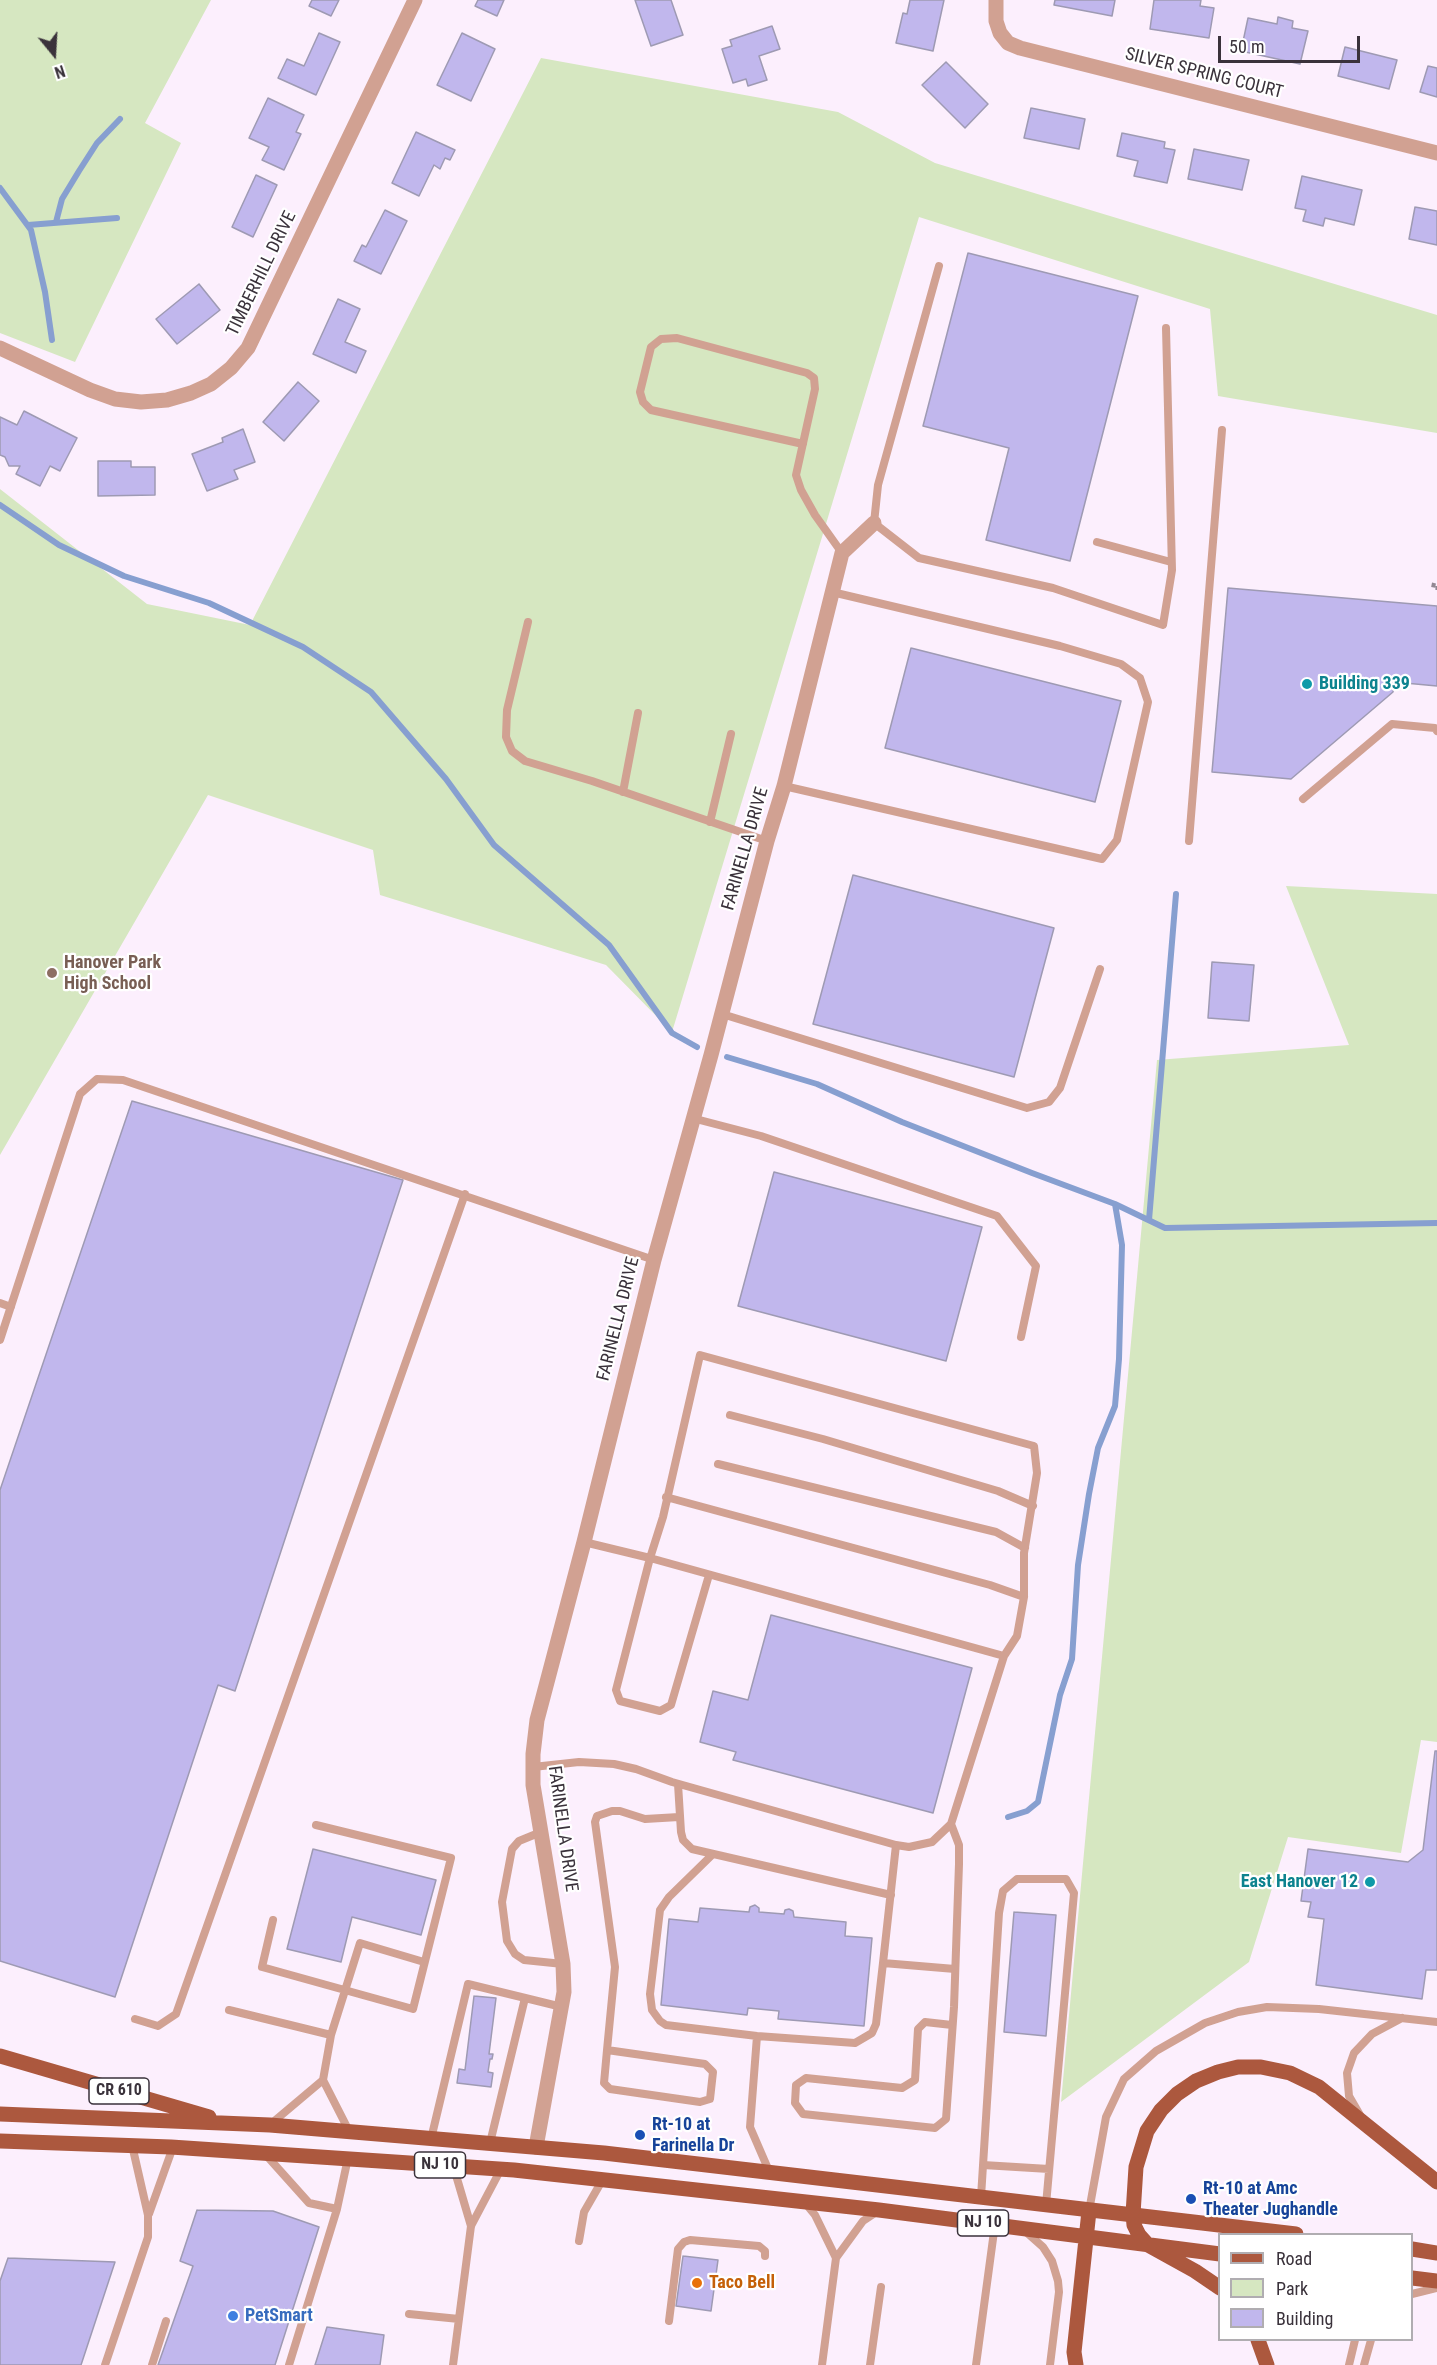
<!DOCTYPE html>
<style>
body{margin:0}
#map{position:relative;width:1437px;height:2365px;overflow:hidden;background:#fceffd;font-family:"Roboto Condensed",sans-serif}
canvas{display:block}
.legend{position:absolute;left:1218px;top:2233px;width:195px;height:108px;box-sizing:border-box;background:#fff;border:2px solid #b0adb1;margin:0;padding:8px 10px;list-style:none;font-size:18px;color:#3a323b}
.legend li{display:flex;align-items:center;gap:12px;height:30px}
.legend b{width:30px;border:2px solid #b0adb1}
.north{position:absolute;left:24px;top:24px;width:60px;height:60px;-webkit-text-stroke:4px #fff;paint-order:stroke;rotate:162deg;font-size:16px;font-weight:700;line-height:24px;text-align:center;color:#3a323b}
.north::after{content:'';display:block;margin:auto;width:21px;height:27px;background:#3a323b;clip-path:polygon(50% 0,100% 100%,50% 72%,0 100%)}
.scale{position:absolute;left:1218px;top:36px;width:142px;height:27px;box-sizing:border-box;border:3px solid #3a323b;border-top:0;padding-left:8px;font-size:18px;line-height:21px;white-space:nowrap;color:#3a323b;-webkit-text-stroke:4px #fff;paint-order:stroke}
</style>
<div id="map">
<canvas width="1437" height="2365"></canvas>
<ul class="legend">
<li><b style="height:8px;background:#ac583e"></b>Road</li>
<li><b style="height:16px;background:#d6e7c1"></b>Park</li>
<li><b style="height:16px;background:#c1b7ed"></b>Building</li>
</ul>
<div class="north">N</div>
<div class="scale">50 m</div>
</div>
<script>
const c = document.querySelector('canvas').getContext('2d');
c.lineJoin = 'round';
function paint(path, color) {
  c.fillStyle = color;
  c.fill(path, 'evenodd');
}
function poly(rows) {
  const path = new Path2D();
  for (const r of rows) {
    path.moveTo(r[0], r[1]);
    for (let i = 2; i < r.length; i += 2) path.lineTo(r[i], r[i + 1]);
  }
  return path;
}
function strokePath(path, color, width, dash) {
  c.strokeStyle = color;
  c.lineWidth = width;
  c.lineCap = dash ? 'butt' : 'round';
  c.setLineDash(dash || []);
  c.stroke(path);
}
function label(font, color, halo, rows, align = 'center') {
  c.font = font + ' "Roboto Condensed",sans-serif';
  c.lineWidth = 4.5;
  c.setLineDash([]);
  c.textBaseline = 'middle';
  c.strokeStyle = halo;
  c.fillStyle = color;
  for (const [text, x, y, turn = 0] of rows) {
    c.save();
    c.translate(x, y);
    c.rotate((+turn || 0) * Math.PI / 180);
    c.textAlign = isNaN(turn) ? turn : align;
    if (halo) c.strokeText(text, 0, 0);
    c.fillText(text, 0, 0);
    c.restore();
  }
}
const green = poly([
 [0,0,211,0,145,123,181,143,75,362,0,333],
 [541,58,838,112,935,163,1437,315,1437,433,1218,396,1210,309,919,217,672,1032,606,965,380,895,373,850,208,795,0,1155,0,489,147,604,250,625],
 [1286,886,1437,894,1437,1742,1421,1740,1401,1853,1288,1837,1249,1962,1061,2102,1157,1060,1349,1045]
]);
const stream = poly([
 [0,188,31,230,45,292,52,340],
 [56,222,62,199,79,171,97,143,120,119],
 [28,225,117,218],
 [0,505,59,545,124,576,209,603,303,647,371,692,446,779,494,845,609,945,672,1033,697,1047],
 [727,1057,817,1084,902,1122,1032,1173,1115,1204,1165,1228,1437,1223],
 [1149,1220,1176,894],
 [1008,1817,1027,1811,1038,1802,1060,1695,1072,1659,1078,1565,1089,1494,1098,1448,1115,1406,1119,1359,1122,1245,1115,1204]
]);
const building = poly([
 [312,0,339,0,331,16,309,6,312,0],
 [478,0,504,0,497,16,475,6,478,0],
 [635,0,671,0,683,35,651,46,635,0],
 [910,0,944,0,933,51,896,43,903,13,907,14,910,0],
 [1055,0,1115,0,1112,16,1054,5,1055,0],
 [1154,0,1201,0,1200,6,1214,8,1209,38,1150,29,1154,0],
 [1278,17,1293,21,1292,28,1308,31,1300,64,1241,51,1248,18,1277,24,1278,17],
 [772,26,780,49,759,56,767,80,748,86,746,79,733,83,722,49,732,46,730,40,772,26],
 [319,33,340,42,316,95,278,78,287,59,304,66,319,33],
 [462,33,495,49,471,101,437,85,462,33],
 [1345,47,1397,60,1389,89,1338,76,1345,47],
 [946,62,988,104,965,128,922,85,946,62],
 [1428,66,1437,68,1437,97,1420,92,1428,66],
 [268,98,304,115,296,132,301,134,284,170,262,160,269,147,249,138,268,98],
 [1031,108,1085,119,1079,149,1024,138,1031,108],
 [416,132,455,150,450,160,445,158,440,169,434,165,419,196,392,183,416,132],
 [1122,133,1165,142,1164,148,1175,150,1167,183,1134,176,1138,161,1117,156,1122,133],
 [1194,149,1249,160,1242,190,1188,179,1194,149],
 [256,175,277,185,253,237,232,227,256,175],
 [1302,176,1362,190,1354,225,1325,218,1323,226,1303,221,1306,210,1295,208,1302,176],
 [1415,207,1437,211,1437,245,1409,239,1415,207],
 [385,210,407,221,381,274,354,261,362,245,366,247,385,210],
 [968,253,1138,296,1070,561,986,540,1009,448,923,426,968,253],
 [199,284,220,310,177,344,156,319,199,284],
 [338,299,360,309,345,342,366,351,356,373,313,354,338,299],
 [298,382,319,401,284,441,263,422,298,382],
 [24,411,77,438,60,471,50,466,40,486,16,474,20,466,9,466,5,457,0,455,0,417,17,425,24,411],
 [243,429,255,462,234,470,238,479,207,491,192,454,223,442,222,438,243,429],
 [98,461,131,461,131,467,155,467,155,495,98,496,98,461],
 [1228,588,1437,606,1437,686,1394,682,1393,692,1291,779,1212,772,1228,588],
 [911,648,1121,701,1095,802,885,748,911,648],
 [853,875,1054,928,1014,1077,813,1024,853,875],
 [1212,962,1254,965,1249,1021,1208,1018,1212,962],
 [132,1101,403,1180,235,1691,218,1685,115,1997,0,1961,0,1490,132,1101],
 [774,1172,982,1227,946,1361,738,1306,774,1172],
 [771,1615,972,1668,933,1813,733,1760,736,1752,700,1742,713,1691,748,1700,771,1615],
 [1435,1751,1437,1751,1437,1970,1426,1970,1422,1999,1316,1985,1324,1919,1308,1917,1311,1902,1301,1901,1308,1849,1408,1862,1423,1850,1435,1751],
 [313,1849,436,1880,421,1935,352,1917,341,1962,287,1949,313,1849],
 [755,1905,759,1908,759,1912,784,1914,785,1910,789,1909,793,1911,794,1917,846,1922,845,1936,872,1938,864,2026,778,2019,779,2011,748,2008,747,2015,661,2005,669,1919,698,1922,700,1908,749,1912,750,1907,755,1905],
 [1014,1912,1056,1915,1046,2036,1004,2032,1014,1912],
 [474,1996,496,1998,489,2054,493,2054,492,2059,490,2059,488,2072,493,2073,491,2087,457,2083,459,2069,465,2070,474,1996],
 [197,2210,273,2211,319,2227,275,2365,158,2365,193,2266,180,2261,197,2210],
 [683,2256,718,2260,711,2311,676,2306,683,2256],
 [8,2258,115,2262,81,2365,0,2365,0,2281,8,2258],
 [327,2327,384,2335,380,2365,315,2365,327,2327]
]);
const path = poly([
 [1434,583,1433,588,1437,588]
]);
const service = poly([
 [939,266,878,485,874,523,919,558,1053,588,1163,625,1172,570,1166,328],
 [803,444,651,410,643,402,640,392,651,347,661,339,677,338,807,373,814,378,815,389,796,475,801,490,815,515,842,553],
 [1097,542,1171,562],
 [528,622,507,710,506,737,512,751,525,761,592,781,767,841],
 [784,786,1102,859,1117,840,1148,702,1140,678,1121,664,1060,646,832,592],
 [623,792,638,713],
 [1303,799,1392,724,1435,728,1437,731],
 [710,822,731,734],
 [1189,841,1222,430],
 [722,1014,1027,1108,1049,1102,1060,1088,1100,969],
 [692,1118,761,1136,997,1216,1036,1266,1021,1337],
 [0,1303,11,1307],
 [0,1340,80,1094,97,1079,123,1080,654,1260],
 [730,1415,823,1439,998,1491,1033,1506],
 [718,1464,996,1532,1025,1548],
 [666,1497,990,1585,1024,1597],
 [709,1575,671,1705,660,1711,620,1701,616,1690,650,1558,1004,1656],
 [533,1767,579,1762,614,1764,636,1769,672,1782,896,1845,909,1847,932,1842,951,1824,1004,1656,1017,1636,1024,1597,1024,1553,1037,1473,1034,1446,700,1355,663,1517,650,1558,584,1542],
 [678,1784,681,1832,683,1840,692,1849,891,1895],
 [951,1824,959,1845,959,1864,954,2007,946,2119,935,2128,803,2114,795,2103,796,2085,806,2078,902,2088,915,2080,918,2029,925,2022,952,2025],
 [541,1832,519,1841,512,1849,502,1902,507,1941,515,1954,524,1960,563,1964],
 [896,1845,883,1963,955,1969],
 [713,1854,669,1897,660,1910,650,1994,652,2010,660,2021,666,2025,757,2036,855,2043,872,2033,876,2024,883,1963],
 [273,1920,262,1967,413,2009,451,1858,316,1825],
 [229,2010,331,2035],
 [135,2019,158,2026,176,2014,465,1194],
 [757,2036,750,2127,769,2171],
 [607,2050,705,2064,713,2072,710,2099,700,2102,610,2089,604,2083,607,2050,615,1967,595,1822,597,1816,612,1811,620,1811,645,1819,679,1817],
 [1360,2115,1349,2096,1347,2073,1354,2053,1372,2034,1402,2018],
 [272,2123,323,2080],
 [349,2131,323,2080,331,2035,360,1943,424,1962],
 [431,2139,468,1984,562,2007],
 [490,2143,525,1998],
 [266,2155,309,2203,337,2209],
 [453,2165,471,2226],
 [983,2165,1049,2169],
 [981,2197,999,1913,1003,1891,1017,1879,1066,1879,1074,1893,1046,2205],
 [806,2204,815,2215,836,2258,863,2221,878,2211],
 [1089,2211,1106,2117,1124,2079,1156,2051,1205,2023,1238,2012,1267,2007,1319,2009,1437,2022],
 [149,2214,173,2147],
 [1025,2231,1043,2247,1052,2261,1058,2281,1059,2292,1050,2365],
 [579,2241,584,2212,603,2179],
 [1412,2294,1437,2288],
 [409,2314,459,2319],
 [669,2321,678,2249,684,2242,690,2240,759,2246,765,2251,765,2256],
 [105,2365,148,2237,148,2215,132,2145],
 [152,2365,166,2321],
 [289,2365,337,2209,348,2158],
 [453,2365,471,2226,501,2169],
 [822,2365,836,2258],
 [870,2365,881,2287],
 [976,2365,995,2224],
 [1349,2365,1355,2340],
 [1364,2365,1371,2340]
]);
const minor = poly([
 [996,0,996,21,1000,33,1008,43,1020,48,1437,153],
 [0,348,90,390,115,399,141,402,167,400,191,393,211,384,231,368,248,348,415,0],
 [536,2147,564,1992,563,1964,533,1785,533,1754,537,1720,584,1542,654,1260,711,1055,767,841,784,786,842,553,874,523]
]);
const primary = poly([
 [0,2056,209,2117],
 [0,2114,270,2125,604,2153,1296,2234],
 [0,2141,171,2147,514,2170,879,2210,1220,2254],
 [1412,2249,1437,2253],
 [1412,2278,1437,2281],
 [1220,2288,1195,2271,1148,2245,1139,2235,1134,2225,1133,2214,1136,2167,1147,2131,1161,2110,1177,2094,1196,2081,1218,2072,1238,2067,1261,2067,1290,2073,1319,2087,1437,2182],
 [1258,2340,1267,2365],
 [1076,2365,1074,2352,1089,2211]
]);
const markers = [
 [1307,684,6,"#0f9aa8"],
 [52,973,6,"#8d6e63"],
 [1370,1882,6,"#0f9aa8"],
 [640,2135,6,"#1a4fb4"],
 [1191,2199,6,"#1a4fb4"],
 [697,2283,6,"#e8710a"],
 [233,2316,6,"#3f7fe0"]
];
const shields = [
 [119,2091,60],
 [440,2165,51],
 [983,2223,51]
];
const shieldNames = [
 ["CR 610",119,2091],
 ["NJ 10",440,2165],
 ["NJ 10",983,2223]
];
const streetNames = [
 ["SILVER SPRING COURT",1204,74,14],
 ["TIMBERHILL DRIVE",262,274,-64],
 ["FARINELLA DRIVE",746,849,-74],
 ["FARINELLA DRIVE",619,1319,-76],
 ["FARINELLA DRIVE",562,1829,82]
];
const cultureNames = [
 ["Building 339",1319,684],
 ["East Hanover 12",1358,1882,"right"]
];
const educationNames = [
 ["Hanover Park",64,963],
 ["High School",64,984]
];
const transitNames = [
 ["Rt-10 at",652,2125],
 ["Farinella Dr",652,2146],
 ["Rt-10 at Amc",1203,2189],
 ["Theater Jughandle",1203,2210]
];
const foodNames = [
 ["Taco Bell",709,2283]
];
const shopNames = [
 ["PetSmart",245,2316]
];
paint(green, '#d6e7c1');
strokePath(stream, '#879fd0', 6);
paint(building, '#c1b7ed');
strokePath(building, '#9e9ab3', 1.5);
strokePath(path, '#928893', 4, [4.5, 3]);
strokePath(service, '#d1a192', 8);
strokePath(minor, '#d1a192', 15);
strokePath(primary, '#ac583e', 15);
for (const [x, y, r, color] of markers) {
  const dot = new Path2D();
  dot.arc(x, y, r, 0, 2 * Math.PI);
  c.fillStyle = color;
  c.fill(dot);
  strokePath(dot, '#fff', 2);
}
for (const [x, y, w] of shields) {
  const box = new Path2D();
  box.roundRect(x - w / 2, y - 13, w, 26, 4.5);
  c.fillStyle = '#fff';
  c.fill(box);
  strokePath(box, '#3a323b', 1.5);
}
label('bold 16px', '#3a323b', null, shieldNames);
label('18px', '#3a323b', '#fff', streetNames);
label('bold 18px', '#0d838f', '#fff', cultureNames, 'left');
label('bold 18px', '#785e54', '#fff', educationNames, 'left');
label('bold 18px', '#164399', '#fff', transitNames, 'left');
label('bold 18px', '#c56008', '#fff', foodNames, 'left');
label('bold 18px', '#366cbe', '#fff', shopNames, 'left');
</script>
